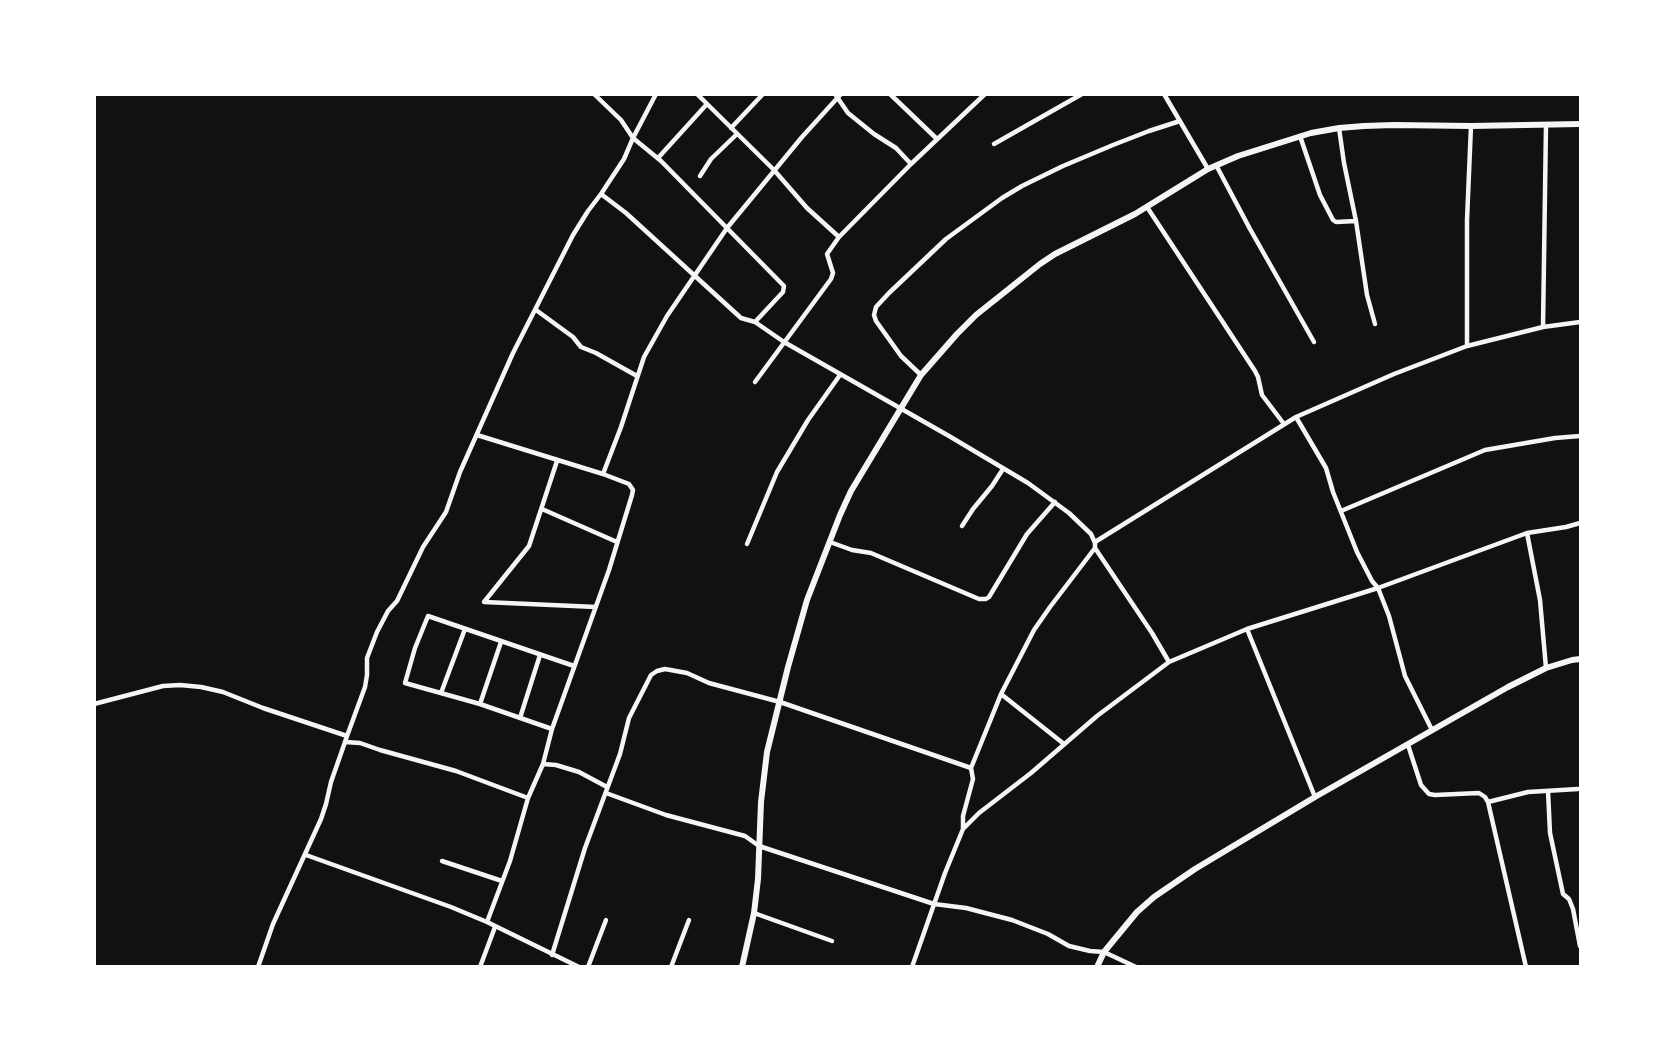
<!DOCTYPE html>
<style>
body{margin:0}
#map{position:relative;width:1675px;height:1061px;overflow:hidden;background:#111;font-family:"Noto Serif",serif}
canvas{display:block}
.frame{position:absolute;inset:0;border:96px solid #fff;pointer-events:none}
</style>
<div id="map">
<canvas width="1675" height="1061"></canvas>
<div class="frame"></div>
</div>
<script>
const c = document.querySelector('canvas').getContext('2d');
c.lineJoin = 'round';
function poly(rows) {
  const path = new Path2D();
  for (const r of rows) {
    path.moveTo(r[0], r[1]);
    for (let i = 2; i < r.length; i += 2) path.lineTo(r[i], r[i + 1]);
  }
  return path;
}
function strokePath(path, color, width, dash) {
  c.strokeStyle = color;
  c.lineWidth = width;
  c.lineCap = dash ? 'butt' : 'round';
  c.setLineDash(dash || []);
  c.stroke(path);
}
const minor = poly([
 [594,94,621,120,633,138,624,159,601,194,626,213,741,318,755,322,784,342,949,436,1028,483,1069,513,1091,534,1095,543,1095,548,1152,633,1169,662],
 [656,94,633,138,661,161,784,286,783,292,755,322],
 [697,94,774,170,807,208,839,237],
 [835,94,848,113,874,134,896,148,911,164],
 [890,94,937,139],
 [1164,94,1208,169],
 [731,128,763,94],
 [1339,128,1344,163,1356,221],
 [1300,136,1320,195,1333,220,1336,222,1356,221,1367,295,1375,324],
 [994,144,1082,94],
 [658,158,707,104],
 [1216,165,1250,229,1314,342],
 [700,176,711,159,737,134],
 [1147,207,1255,371,1258,377,1262,395,1284,424],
 [536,310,573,337,581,347,596,353,637,376],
 [1543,327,1546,125],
 [1467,346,1467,220,1471,126],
 [921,375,901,356,876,321,874,315,876,307,889,293,946,239,1002,198,1022,186,1063,166,1113,145,1149,131,1180,121],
 [755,382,831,279,833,273,827,254,839,237,911,164,985,94],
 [1296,417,1326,468,1333,492,1357,552,1372,581,1378,588,1389,616,1405,676,1432,730],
 [477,435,603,474],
 [557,461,529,546,484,602,596,607],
 [542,509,617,542],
 [1341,511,1485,450,1555,438,1580,436],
 [962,526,973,509,992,486,1003,469],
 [1527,533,1540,600,1546,668],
 [830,542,852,550,871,553,979,599,986,599,989,597,1027,534,1055,502],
 [1095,542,1296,417,1394,374,1467,346,1543,327,1580,322],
 [747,544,777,472,808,420,840,375],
 [1247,629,1315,797],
 [441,693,465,629],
 [1001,694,1064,744],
 [94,704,163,686,180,685,201,687,223,692,263,708,347,736,345,742,360,743,380,750,456,771,528,798,543,764,552,729,609,570,632,495,633,490,629,484,603,474,621,427,644,357,667,316,727,228,802,137,841,94],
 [480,704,501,642],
 [520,718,540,655],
 [552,729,480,704,405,683,415,648,428,616,574,666],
 [347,736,365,687,367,675,367,658,377,632,388,611,397,601,423,547,446,512,460,472,513,353,573,235,588,211,601,194],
 [1408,745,1421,785,1429,794,1435,795,1479,793,1485,797,1488,802,1526,967],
 [543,764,556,765,579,772,607,787],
 [1548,791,1550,833,1563,894,1569,899,1573,909,1580,946],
 [606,793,666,815,745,836,759,846,934,904,966,908,1012,920,1048,934,1069,946,1090,951,1104,952,1136,967],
 [1488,802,1528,792,1578,789],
 [963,828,963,816,973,779,971,768],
 [306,855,451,907,487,922,579,967],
 [442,861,502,881],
 [754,913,832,941],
 [487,922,510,861,528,798],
 [552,955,585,848,620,754,629,718,651,675,657,671,665,669,687,673,709,683,780,702,971,768,1001,694,1034,630,1050,607,1095,548],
 [258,967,273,924,321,819,326,804,331,782,345,742],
 [480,967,495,927],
 [588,967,606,920],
 [671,967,689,920],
 [912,967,945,873,963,829,979,813,1031,773,1097,716,1169,662,1247,629,1378,588,1527,533,1566,527,1580,523]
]);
const tertiary = poly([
 [1097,967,1104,952,1137,912,1154,897,1195,869,1315,797,1508,687,1546,668,1572,660,1580,659]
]);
const secondary = poly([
 [742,967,754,913,758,879,761,802,767,752,788,667,807,600,840,515,851,491,921,375,957,334,976,315,1040,264,1055,254,1135,214,1208,169,1238,156,1311,133,1339,128,1364,126,1394,125,1471,126,1580,124]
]);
strokePath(minor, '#f5f5f5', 4.5);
strokePath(tertiary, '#f5f5f5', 6);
strokePath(secondary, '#f5f5f5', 6);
</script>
